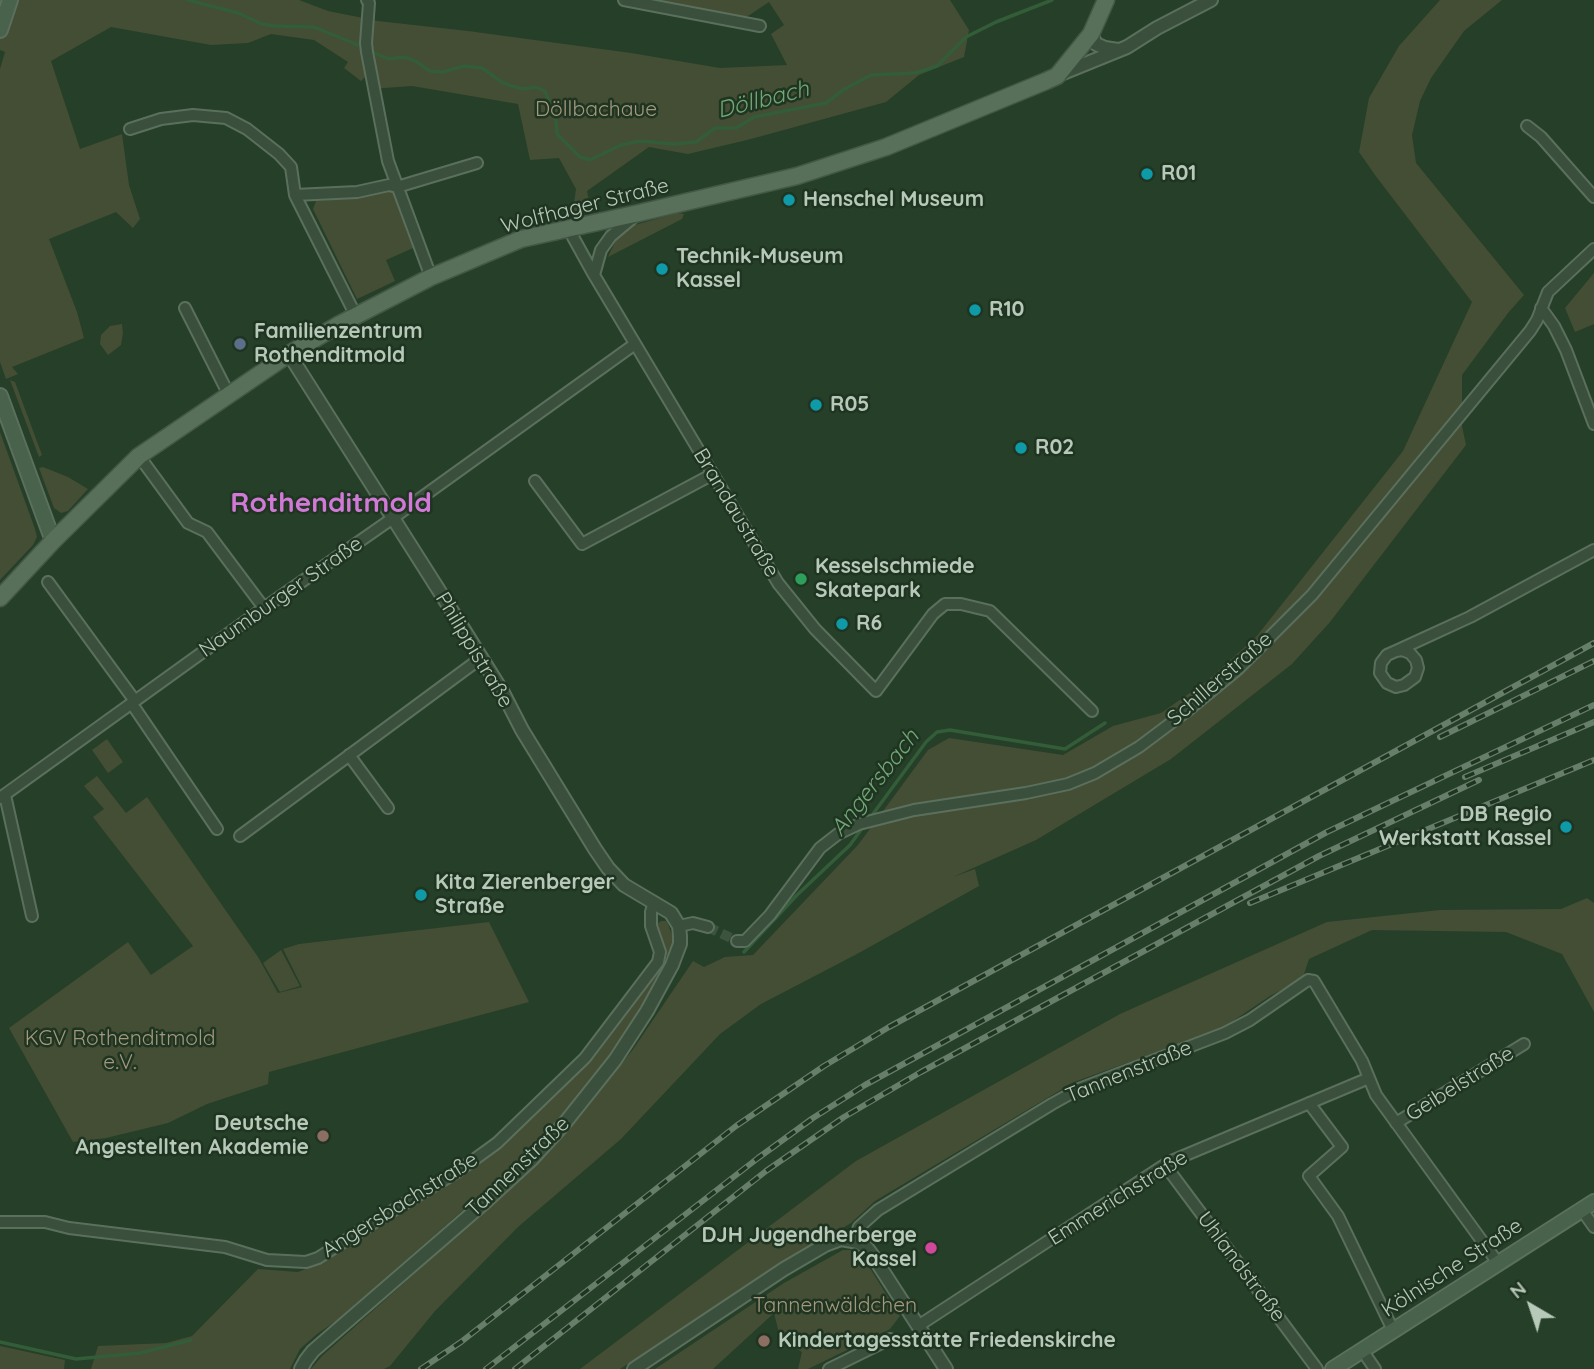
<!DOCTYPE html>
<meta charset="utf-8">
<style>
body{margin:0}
#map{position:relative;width:1594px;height:1369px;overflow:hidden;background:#263f28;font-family:Quicksand,sans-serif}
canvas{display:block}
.north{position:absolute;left:1496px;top:1271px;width:70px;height:70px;-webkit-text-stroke:5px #1f3421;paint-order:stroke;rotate:321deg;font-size:19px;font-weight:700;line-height:28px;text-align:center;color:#b7c9b9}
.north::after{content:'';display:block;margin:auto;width:24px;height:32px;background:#b7c9b9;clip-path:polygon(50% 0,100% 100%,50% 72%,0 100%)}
</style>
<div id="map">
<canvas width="1594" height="1369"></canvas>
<div class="north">N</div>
</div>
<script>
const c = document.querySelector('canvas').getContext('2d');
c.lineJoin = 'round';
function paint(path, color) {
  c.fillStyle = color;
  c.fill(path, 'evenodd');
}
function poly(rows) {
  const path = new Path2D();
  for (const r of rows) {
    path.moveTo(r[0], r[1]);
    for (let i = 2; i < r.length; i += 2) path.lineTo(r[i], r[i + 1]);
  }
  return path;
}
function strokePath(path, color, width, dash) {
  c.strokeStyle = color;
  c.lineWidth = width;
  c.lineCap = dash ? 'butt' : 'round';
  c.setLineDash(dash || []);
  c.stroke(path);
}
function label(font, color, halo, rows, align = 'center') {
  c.font = font + ' Quicksand,sans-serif';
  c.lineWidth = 5;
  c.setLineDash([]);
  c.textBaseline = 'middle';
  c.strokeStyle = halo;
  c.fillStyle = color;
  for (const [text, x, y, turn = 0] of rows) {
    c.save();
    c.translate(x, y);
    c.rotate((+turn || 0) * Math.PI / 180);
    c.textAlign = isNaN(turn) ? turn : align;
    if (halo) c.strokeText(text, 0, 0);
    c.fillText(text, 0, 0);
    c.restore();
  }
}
const green = poly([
 [0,0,299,0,328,11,378,21,468,31,631,53,720,68,787,65,771,34,784,25,769,2,745,18,652,0,950,0,969,30,964,57,919,75,886,102,751,139,688,154,649,147,587,191,592,215,573,211,576,189,559,158,530,160,518,104,412,86,370,89,367,79,365,77,361,81,344,68,348,62,314,40,271,34,248,43,211,45,111,27,51,61,80,149,122,134,129,185,140,219,133,228,116,212,49,239,77,312,84,338,12,367,18,374,6,379,0,362,0,69,5,52,0,50],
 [1440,0,1502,0,1464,31,1431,78,1420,101,1412,135,1416,163,1524,295,1508,313,1462,375,1462,426,1466,445,1330,622,1292,664,1171,759,1036,840,953,877,975,869,979,886,857,954,761,1004,720,1034,621,1139,518,1227,435,1311,390,1366,384,1369,311,1369,322,1356,440,1251,520,1178,558,1141,578,1119,634,1048,693,961,704,967,725,957,753,955,858,845,928,750,949,738,1063,755,1113,726,1161,713,1207,681,1256,637,1403,451,1472,302,1375,175,1359,152,1369,98,1399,46],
 [392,190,413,248,386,260,395,281,357,299,313,209,316,201,357,198],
 [678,213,684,214,682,219,608,257,616,240,631,226],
 [1594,273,1594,324,1575,332,1565,308],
 [122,324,123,333,121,345,108,355,100,344,101,335,110,326],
 [10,380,15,382,42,455,39,457],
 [0,432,35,529,37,537,33,545,0,580],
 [43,467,68,477,88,489,68,511,61,513,54,508,39,468],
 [107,739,123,762,108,773,92,750],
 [97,776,126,813,147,797,258,957,278,993,302,987,283,949,299,944,489,922,529,1002,269,1072,268,1084,207,1104,168,1123,106,1138,73,1142,9,1028,128,942,151,975,193,946,93,817,104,809,84,786],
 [1587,898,1594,903,1594,1012,1562,954,1506,932,1372,930,1309,959,1304,974,1300,980,1270,996,1221,1029,1074,1082,875,1201,851,1223,778,1267,620,1369,580,1369,856,1161,1120,1014,1327,922,1440,910,1561,909],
 [661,921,666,921,668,924,672,935,672,946,669,956,665,955,665,947,657,927,657,924],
 [281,950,300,986,280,992,263,963],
 [663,961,667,962,650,994,610,1056,570,1107,517,1163,336,1321,317,1334,300,1349,290,1369,91,1369,98,1346,166,1343,192,1336,258,1269,298,1272,306,1269,459,1174,498,1147,593,1059,645,990],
 [843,1250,850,1250,859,1255,866,1262,900,1316,890,1329,808,1369,798,1369,802,1352,786,1343,782,1339,778,1329,774,1313,713,1369,655,1369,784,1283],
 [0,1346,65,1360,64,1369,0,1369]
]);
const stream = poly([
 [188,0,238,13,262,24,274,26,314,27,363,47],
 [369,51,389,59,405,57,415,61,430,71,442,72,465,66,482,68,503,83,522,89,535,87,545,91,556,121,557,134,580,157,590,160,621,145,640,141,674,144,696,142,715,128,736,128,754,117,826,103,843,90,871,75,915,73,937,66,966,37,996,22,1052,0],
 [870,818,926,742,937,732,950,730,1065,749,1105,723],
 [744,952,797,895,850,845,863,827],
 [0,1342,76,1359,140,1353,191,1340]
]);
const minorTunnel = poly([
 [708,927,737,941]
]);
const minor = poly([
 [367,0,369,3,366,43,367,52,388,161,431,277],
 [624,0,760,26],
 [1527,126,1541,137,1594,197],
 [130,129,161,119,193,115,226,118,247,129,279,154,291,167,295,195,356,316],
 [295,195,357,192,389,185,397,187,477,163],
 [568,228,594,275,778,583,815,629,876,691,933,614,945,604,961,604,990,611,1092,711],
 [594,275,601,250,611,236,635,216],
 [185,308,229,395],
 [1541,308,1554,326,1566,350,1594,424],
 [139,456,188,523,207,532,264,608],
 [535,481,582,544,713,474],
 [48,582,135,701],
 [1396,651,1402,650,1410,653,1416,660,1418,668,1415,677,1404,685,1396,687,1387,683,1380,673,1381,663,1387,655,1396,651,1470,617,1594,550],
 [132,704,217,829],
 [349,755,388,808],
 [5,795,32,916],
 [0,798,264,608,393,518,635,344],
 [240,836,481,658],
 [679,926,693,923,708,927],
 [737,941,745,941,770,915,820,848,838,834,859,824,914,810,1026,793,1068,784,1095,773,1139,747,1187,711,1238,669,1312,595,1530,331,1537,320,1548,292,1594,249],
 [1309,1103,1342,1147,1309,1176,1338,1216,1393,1330],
 [1396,1123,1524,1044],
 [1165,1165,1317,1369],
 [1582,1210,1594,1227],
 [0,1222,45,1222,69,1228,225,1247,267,1260,306,1262,318,1258,397,1208,457,1172,497,1143,585,1058,658,962,660,952,651,926,651,912,654,902],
 [853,1241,859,1227,878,1210,1052,1104,1079,1089,1225,1033,1250,1020,1308,980,1314,981,1362,1061,1376,1095,1498,1263],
 [918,1326,1169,1162,1369,1078],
 [1362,1350,1375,1369],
 [829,1369,890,1339]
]);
const tertiary = poly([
 [1091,34,1096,44,1105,48,1118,50],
 [1058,75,1127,47,1157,28,1211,0],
 [289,354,464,630,502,691,522,730,595,849,608,868,624,885,671,913,679,926,680,936,680,944,672,965,647,1011,615,1060,564,1124,532,1159,484,1203,313,1351,306,1360,301,1369],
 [634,1369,784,1269,825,1245,841,1239,858,1242,867,1248,873,1256,946,1369]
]);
const secondary = poly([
 [0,30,10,0],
 [0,396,53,541],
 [1333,1369,1594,1202]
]);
const primary = poly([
 [0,598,53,541,139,456,289,354,340,324,431,277,521,239,639,213,797,176,886,147,1046,81,1057,76,1091,34,1106,0]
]);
const rail = poly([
 [1440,737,1594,661],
 [1465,777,1594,722],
 [1250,903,1594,760],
 [421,1369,461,1342,736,1126,824,1066,889,1027,1594,643],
 [486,1369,758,1158,813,1118,865,1085,1327,832,1594,705],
 [515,1369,766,1171,844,1117,921,1072,1319,856,1479,780]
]);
const markers = [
 [1147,174,7,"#0f9aa8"],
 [789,200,7,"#0f9aa8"],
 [662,269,7,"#0f9aa8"],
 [975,310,7,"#0f9aa8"],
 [240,344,7,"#5c6f8a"],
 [816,405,7,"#0f9aa8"],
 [1021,448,7,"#0f9aa8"],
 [801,579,7,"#2e9e5b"],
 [842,624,7,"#0f9aa8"],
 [1566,827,7,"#0f9aa8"],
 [421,895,7,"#0f9aa8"],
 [323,1136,7,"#8d6e63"],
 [931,1248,7,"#d1479c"],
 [764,1341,7,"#8d6e63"]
];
const parkNames = [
 ["Döllbachaue",596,110],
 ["KGV Rothenditmold",120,1039],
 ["e.V.",120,1063],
 ["Tannenwäldchen",835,1306]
];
const poiNames = [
 ["R01",1161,174],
 ["Henschel Museum",803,200],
 ["Technik-Museum",676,257],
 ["Kassel",676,281],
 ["R10",989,310],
 ["Familienzentrum",254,332],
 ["Rothenditmold",254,356],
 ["R05",830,405],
 ["R02",1035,448],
 ["Kesselschmiede",815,567],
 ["Skatepark",815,591],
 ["R6",856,624],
 ["DB Regio",1552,815,"right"],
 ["Werkstatt Kassel",1552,839,"right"],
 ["Kita Zierenberger",435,883],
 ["Straße",435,907],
 ["Deutsche",309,1124,"right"],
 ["Angestellten Akademie",309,1148,"right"],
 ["DJH Jugendherberge",917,1236,"right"],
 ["Kassel",917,1260,"right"],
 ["Kindertagesstätte Friedenskirche",778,1341]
];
const streetNames = [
 ["Wolfhager Straße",585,206,-14],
 ["Brandaustraße",736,513,59],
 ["Naumburger Straße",281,597,-35],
 ["Philippistraße",474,650,59],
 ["Schillerstraße",1220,679,-41],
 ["Tannenstraße",1129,1072,-22],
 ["Geibelstraße",1460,1084,-32],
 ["Tannenstraße",518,1167,-44],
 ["Emmerichstraße",1118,1198,-32],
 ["Angersbachstraße",400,1205,-32],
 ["Uhlandstraße",1241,1267,53],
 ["Kölnische Straße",1452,1268,-33]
];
const waterNames = [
 ["Döllbach",763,100,-14],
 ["Angersbach",875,783,-52]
];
const districtNames = [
 ["Rothenditmold",331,504]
];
paint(green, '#444e35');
strokePath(stream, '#335c38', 3.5);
strokePath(minorTunnel, '#3c543e', 10, [10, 5]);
strokePath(minor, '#5b6f5d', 14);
strokePath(tertiary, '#5b6f5d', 16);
strokePath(secondary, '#5b6f5d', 18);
strokePath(primary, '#445846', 19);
strokePath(minor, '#3a4f3c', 10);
strokePath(tertiary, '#3a4f3c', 12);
strokePath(secondary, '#48624c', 14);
strokePath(primary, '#586f5a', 16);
strokePath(rail, '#677f6a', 6);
strokePath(rail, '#1f3421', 3.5, [10]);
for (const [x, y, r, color] of markers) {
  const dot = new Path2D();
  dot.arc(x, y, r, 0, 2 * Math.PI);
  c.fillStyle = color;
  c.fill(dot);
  strokePath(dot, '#1f3421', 2.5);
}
label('21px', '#a3997d', '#1f3421', parkNames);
label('bold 21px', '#b7c9b9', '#1f3421', poiNames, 'left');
label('21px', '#b7c9b9', '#1f3421', streetNames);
label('italic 23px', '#71a776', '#1f3421', waterNames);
label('bold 28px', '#d079d6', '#1f3421', districtNames);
</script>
